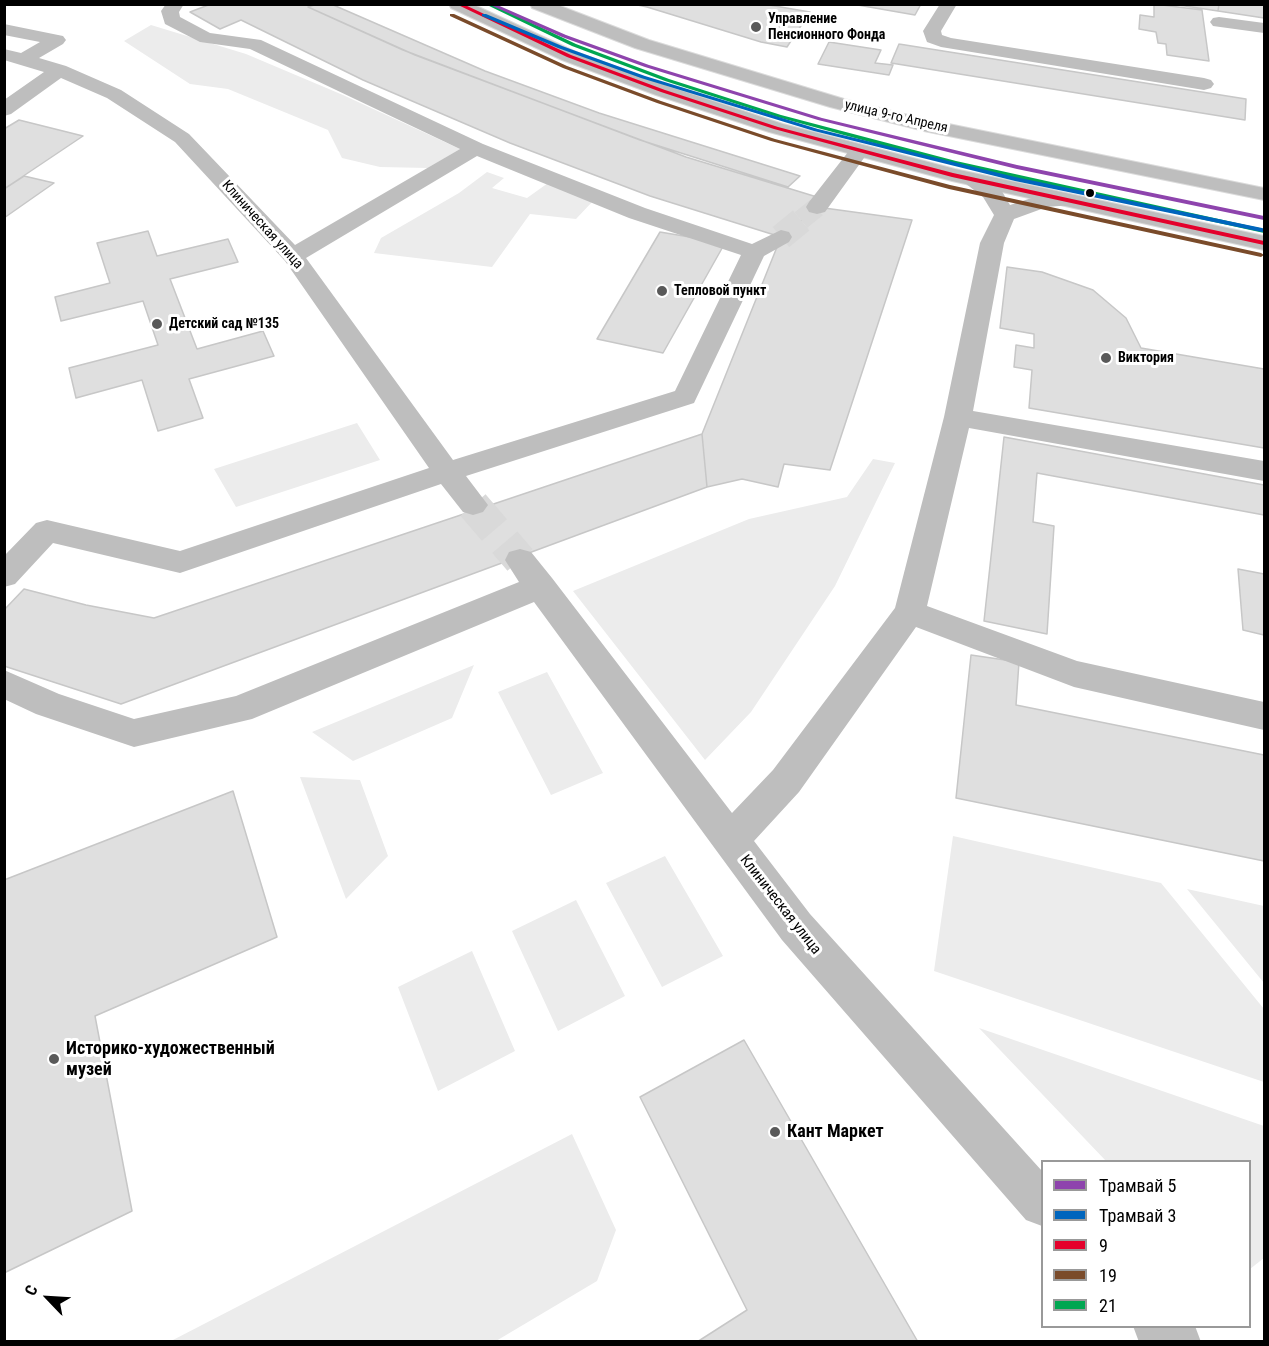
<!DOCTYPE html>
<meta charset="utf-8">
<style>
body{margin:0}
#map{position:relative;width:1269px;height:1346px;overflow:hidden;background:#fff;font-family:"Roboto Condensed",sans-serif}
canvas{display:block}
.frame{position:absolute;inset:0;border:6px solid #000;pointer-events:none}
.legend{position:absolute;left:1041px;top:1160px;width:210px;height:168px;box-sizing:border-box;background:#fff;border:2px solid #999;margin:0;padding:8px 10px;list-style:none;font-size:18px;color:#000}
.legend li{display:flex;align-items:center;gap:12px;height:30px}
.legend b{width:30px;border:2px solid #999}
.north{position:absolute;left:18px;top:1268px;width:60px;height:60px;-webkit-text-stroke:4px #fff;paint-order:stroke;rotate:295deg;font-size:16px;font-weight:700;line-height:24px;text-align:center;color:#000}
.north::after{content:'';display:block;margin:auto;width:21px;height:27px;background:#000;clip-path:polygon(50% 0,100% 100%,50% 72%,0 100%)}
</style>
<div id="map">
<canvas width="1269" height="1346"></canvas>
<div class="frame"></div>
<ul class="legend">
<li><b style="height:8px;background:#8e44ad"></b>Трамвай 5</li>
<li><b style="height:8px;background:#0065bd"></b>Трамвай 3</li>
<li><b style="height:8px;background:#e4002b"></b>9</li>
<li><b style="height:8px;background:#7a4b2a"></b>19</li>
<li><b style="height:8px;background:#00a651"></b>21</li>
</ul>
<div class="north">С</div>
</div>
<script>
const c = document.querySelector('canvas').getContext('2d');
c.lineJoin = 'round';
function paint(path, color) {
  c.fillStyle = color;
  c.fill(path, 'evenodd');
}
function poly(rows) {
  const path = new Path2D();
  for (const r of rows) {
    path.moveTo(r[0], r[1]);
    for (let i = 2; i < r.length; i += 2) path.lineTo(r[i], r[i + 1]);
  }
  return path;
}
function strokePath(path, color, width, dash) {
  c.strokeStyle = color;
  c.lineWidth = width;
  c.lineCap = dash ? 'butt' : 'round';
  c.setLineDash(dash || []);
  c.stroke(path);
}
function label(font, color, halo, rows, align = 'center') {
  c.font = font + ' "Roboto Condensed",sans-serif';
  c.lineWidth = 6;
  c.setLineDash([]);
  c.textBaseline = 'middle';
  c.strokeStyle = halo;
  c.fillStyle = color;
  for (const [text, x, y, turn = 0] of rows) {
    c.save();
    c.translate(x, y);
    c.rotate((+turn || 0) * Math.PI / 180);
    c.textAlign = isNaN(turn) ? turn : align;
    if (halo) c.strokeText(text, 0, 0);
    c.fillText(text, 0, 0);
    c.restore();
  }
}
const green = poly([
 [151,25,246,54,343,95,460,149,428,168,380,167,342,158,328,130,228,89,190,84,124,41],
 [487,172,504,178,492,188,527,198,548,183,593,201,576,219,530,214,492,267,374,253,381,238,459,193],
 [357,423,380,460,236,507,214,469],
 [873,459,895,463,835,586,751,712,705,760,573,591,749,519,847,497],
 [474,665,452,718,353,761,312,732],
 [547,672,603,773,551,795,498,692],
 [300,777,360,780,388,856,346,899],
 [953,836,1161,883,1264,1009,1264,1082,934,971],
 [665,856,723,956,662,987,606,883],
 [1187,889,1264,906,1264,983],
 [576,900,625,996,558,1031,512,931],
 [472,951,515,1051,438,1091,398,987],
 [979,1028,1264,1126,1264,1258,1250,1269,1250,1162,1106,1161],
 [572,1134,616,1230,597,1281,496,1341,171,1341]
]);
const building = poly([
 [211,4,317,4,308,7,415,55,686,157,817,197,817,207,781,237,650,196,510,143,363,80,241,20,220,29,190,12,211,4],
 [317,4,331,4,485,71,599,113,800,176,788,187,640,140,403,50,308,7,317,4],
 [633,4,763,4,810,12,787,47,761,42,647,7,633,4],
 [852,4,921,4,915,15,852,4],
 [1154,4,1202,10,1209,61,1167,55,1166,44,1158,43,1156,32,1139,29,1140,15,1154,17,1154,4],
 [1172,4,1219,4,1218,11,1172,4],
 [1219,4,1264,4,1264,18,1218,11,1219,4],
 [829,42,881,50,875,63,893,65,889,75,818,64,829,42],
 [899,44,1246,99,1245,120,891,63,899,44],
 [19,120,83,136,4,189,4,129,19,120],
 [24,176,54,183,4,218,4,189,24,176],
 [817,207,912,220,830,470,784,464,778,487,742,479,707,487,702,434,781,237,817,207],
 [148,231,157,256,228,239,238,262,170,279,197,349,263,331,274,356,189,379,203,418,158,431,142,380,76,398,69,368,158,345,143,301,61,321,55,297,110,283,97,243,148,231],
 [660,232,725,243,663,353,597,339,660,232],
 [1007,267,1042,272,1093,290,1126,318,1141,348,1264,369,1264,448,1029,408,1032,370,1014,367,1016,345,1034,348,1034,334,1000,328,1007,267],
 [702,434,707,487,121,704,4,666,4,610,24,589,86,605,154,618,702,434],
 [1004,437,1264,485,1264,515,1037,473,1033,522,1054,526,1047,634,984,621,1004,437],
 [1238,569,1264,574,1264,635,1243,630,1238,569],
 [971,655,1019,662,1016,705,1264,755,1264,861,956,798,971,655],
 [233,791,277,937,95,1016,132,1211,4,1273,4,880,233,791],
 [744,1040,918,1342,697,1342,747,1310,640,1097,744,1040]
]);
const minorTunnelFar2 = poly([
 [801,220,817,207]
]);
const minorTunnelFar1 = poly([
 [781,237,803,219]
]);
const minorTunnel = poly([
 [473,505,520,560]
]);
const minor = poly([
 [166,4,184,4,179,12,180,17,210,33,261,40,483,144,645,208,752,244,781,230,789,232,792,237,789,242,764,256,694,403,466,476,488,505,483,512,473,515,463,512,441,484,180,573,53,543,15,584,4,587,4,556,36,523,47,520,180,551,429,468,285,261,175,142,107,98,61,78,11,114,4,116,4,100,44,72,4,60,4,49,21,53,40,42,4,35,4,24,63,36,66,40,63,44,39,58,66,66,121,90,189,134,295,245,460,149,250,49,200,42,165,24,161,11,166,4],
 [477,156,629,218,741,255,675,391,453,460,306,258,477,156],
 [940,4,957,4,941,31,942,35,951,38,1204,78,1211,80,1214,84,1211,88,1204,90,941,47,927,42,923,31,940,4],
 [1219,17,1264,23,1264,33,1213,26,1210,22,1213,18,1219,17],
 [859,145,866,147,869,151,825,212,817,214,809,212,806,207,809,202,852,147,859,145],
 [972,174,980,175,1000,188,1010,205,1044,194,1063,193,1071,195,1074,200,1071,205,1047,207,1014,219,1004,243,973,411,1264,461,1264,481,969,428,927,606,1077,661,1264,702,1264,730,1074,687,916,627,799,792,754,841,810,914,1042,1171,1042,1226,1026,1220,782,940,534,602,252,719,134,747,36,714,4,699,4,670,59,694,134,719,236,696,519,582,505,560,509,552,520,549,531,552,552,578,732,813,773,770,895,608,944,417,980,243,994,215,983,197,961,180,964,175,972,174],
 [1133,1326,1195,1326,1201,1342,1139,1342,1133,1326]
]);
const major = poly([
 [449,4,472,4,576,52,670,87,783,124,955,169,1264,236,1264,250,952,181,769,132,656,95,562,60,451,8,449,4],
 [530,4,555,4,649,40,844,99,924,119,1264,188,1264,200,924,131,830,107,635,48,532,8,530,4]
]);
const bus1 = poly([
 [456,4,463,4,571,55,665,90,778,127,953,173,1264,241,1264,245,952,177,774,129,661,92,567,57,456,4]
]);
const bus2 = poly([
 [450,14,454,14,567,66,661,101,775,139,950,185,1261,253,1264,255,1261,257,949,189,771,141,657,103,563,68,450,16,450,14]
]);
const bus3 = poly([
 [485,4,492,4,576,44,669,79,781,115,956,161,1264,229,1264,233,955,165,777,117,665,81,572,46,485,4]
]);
const tram1 = poly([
 [488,4,495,4,566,35,649,65,822,118,1017,165,1264,216,1264,220,1017,169,818,120,645,67,562,37,488,4]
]);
const tram2 = poly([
 [482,14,486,14,562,46,645,76,818,129,1015,177,1262,228,1264,229,1264,231,1262,232,1015,181,814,131,641,78,558,48,482,16,482,14]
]);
const markers = [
 [756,27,6,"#595959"],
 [1090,193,5,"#000"],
 [662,291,6,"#595959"],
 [157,324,6,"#595959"],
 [1106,358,6,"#595959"],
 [54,1059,6,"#595959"],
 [775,1132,6,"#595959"]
];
const farPoinames = [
 ["Управление",768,19],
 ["Пенсионного Фонда",768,35],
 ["Тепловой пункт",674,291],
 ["Детский сад №135",169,324],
 ["Виктория",1118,358]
];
const farStreetnames = [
 ["улица 9-го Апреля",896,117,13],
 ["Клиническая улица",262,225,48]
];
const streetNames = [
 ["Клиническая улица",780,905,52]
];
const nearPoinames = [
 ["Историко-художественный",66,1049],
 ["музей",66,1070],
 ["Кант Маркет",787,1132]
];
paint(green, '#ececec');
paint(building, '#dfdfdf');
strokePath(building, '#c7c7c7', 1.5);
strokePath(minorTunnelFar2, '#d9d9d9', 20, [20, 10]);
strokePath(minorTunnelFar1, '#d9d9d9', 26, [26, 13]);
strokePath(minorTunnel, '#d9d9d9', 33, [33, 16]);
strokePath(major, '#dbdbdb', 2);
paint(minor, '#bebebe');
paint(major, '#bebebe');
paint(bus1, '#e4002b');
paint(bus2, '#7a4b2a');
paint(bus3, '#00a651');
paint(tram1, '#8e44ad');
paint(tram2, '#0065bd');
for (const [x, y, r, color] of markers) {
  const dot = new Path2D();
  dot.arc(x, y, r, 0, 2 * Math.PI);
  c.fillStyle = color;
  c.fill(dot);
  strokePath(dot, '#fff', 2);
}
label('bold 14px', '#000', '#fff', farPoinames, 'left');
label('14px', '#000', '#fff', farStreetnames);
label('15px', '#000', '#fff', streetNames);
label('bold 18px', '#000', '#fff', nearPoinames, 'left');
</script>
